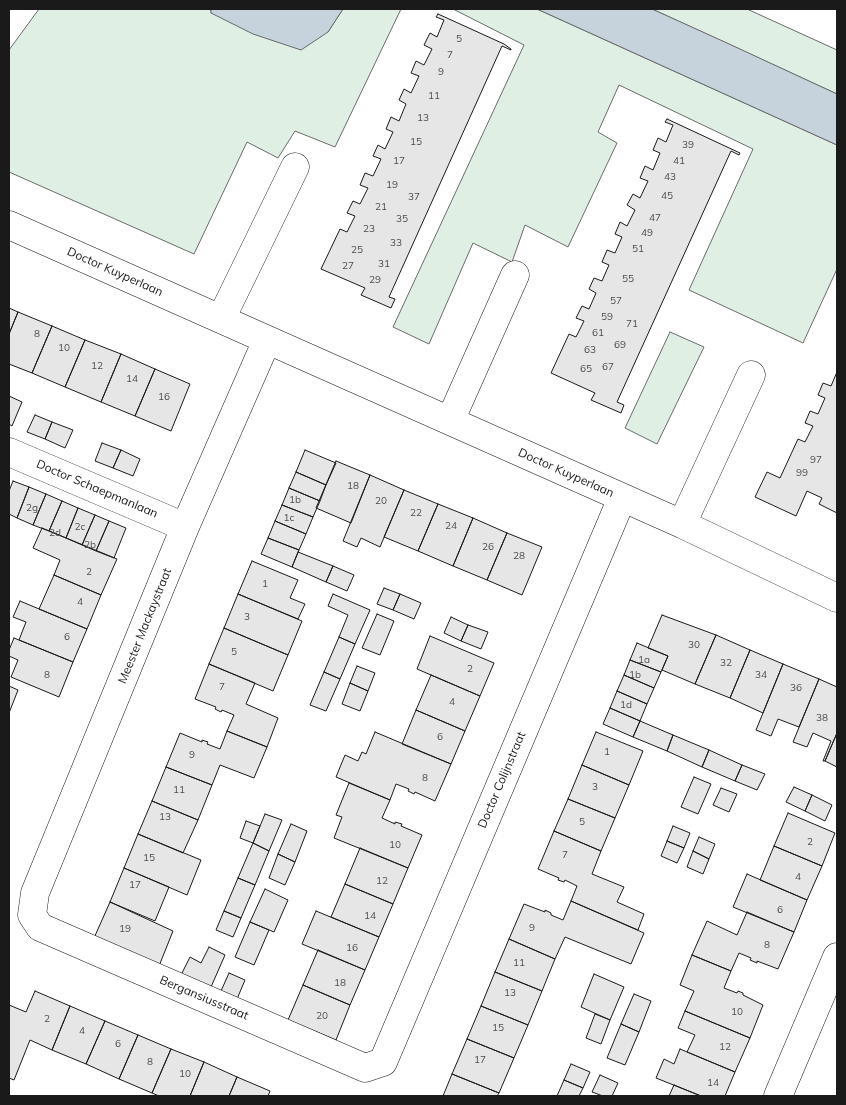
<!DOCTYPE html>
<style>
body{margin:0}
#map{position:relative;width:846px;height:1105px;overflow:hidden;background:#fff;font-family:Mulish,sans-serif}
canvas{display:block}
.frame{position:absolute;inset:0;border:10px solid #1a1a1a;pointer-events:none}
</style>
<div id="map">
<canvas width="846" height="1105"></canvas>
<div class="frame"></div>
</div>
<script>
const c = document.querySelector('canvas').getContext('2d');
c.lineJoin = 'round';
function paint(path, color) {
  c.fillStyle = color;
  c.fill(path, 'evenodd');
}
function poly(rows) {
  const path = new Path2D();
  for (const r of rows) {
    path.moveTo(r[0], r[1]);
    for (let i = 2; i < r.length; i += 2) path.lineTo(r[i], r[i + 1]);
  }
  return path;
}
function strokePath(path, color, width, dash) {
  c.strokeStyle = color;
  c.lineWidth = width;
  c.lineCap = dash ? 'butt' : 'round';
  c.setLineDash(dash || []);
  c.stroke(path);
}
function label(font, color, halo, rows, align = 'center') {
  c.font = font + ' Mulish,sans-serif';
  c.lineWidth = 4;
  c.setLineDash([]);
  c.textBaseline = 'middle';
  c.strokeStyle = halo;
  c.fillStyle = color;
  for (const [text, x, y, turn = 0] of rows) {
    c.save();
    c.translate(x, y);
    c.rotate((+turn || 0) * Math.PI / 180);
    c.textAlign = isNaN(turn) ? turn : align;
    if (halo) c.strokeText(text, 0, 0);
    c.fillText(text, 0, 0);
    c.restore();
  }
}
const green = poly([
 [39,9,211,9,211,13,328,32,343,9,401,9,335,147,295,131,278,158,247,142,194,254,9,172,9,50,39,9],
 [453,9,537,9,837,145,837,269,803,343,689,290,753,149,619,85,598,132,617,143,568,247,525,225,512,262,473,243,429,344,393,327,524,45,453,9],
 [652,9,747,9,837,50,837,94,652,9],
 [670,332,704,347,657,444,625,428,670,332]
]);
const water = poly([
 [211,9,343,9,328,32,301,50,253,34,211,13,211,9],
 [537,9,652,9,727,43,837,94,837,145,537,9]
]);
const building = poly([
 [438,14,504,44,511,49,511,50,502,46,389,297,395,299,391,308,361,295,365,288,321,269,340,229,347,232,355,216,347,213,353,201,360,204,368,188,360,185,365,173,373,176,381,159,373,156,378,145,385,149,393,132,386,129,391,117,399,121,406,104,399,100,404,89,411,93,419,76,411,73,416,61,424,65,432,49,424,45,430,33,437,37,444,20,436,17,438,14],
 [667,119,740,153,739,155,731,151,617,402,624,405,621,413,591,400,595,393,551,373,569,334,576,337,584,321,576,318,582,306,589,309,596,293,589,289,594,278,602,281,609,265,602,262,607,250,615,253,622,237,615,234,620,222,627,226,635,210,627,205,633,194,640,198,648,181,640,178,645,166,653,170,660,153,653,150,658,138,666,142,673,125,665,122,667,119],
 [9,308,18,312,9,334,9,308],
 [18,312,52,326,32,373,9,364,9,334,18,312],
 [52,326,85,340,65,387,32,373,52,326],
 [85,340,121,354,101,402,65,387,85,340],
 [121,354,155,369,135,416,101,402,121,354],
 [155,369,190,384,171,431,135,416,155,369],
 [837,372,837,513,819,504,822,498,807,491,796,516,755,497,767,472,780,478,798,439,805,442,813,426,805,423,810,411,818,414,825,398,818,395,823,383,831,386,837,372],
 [9,396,22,402,12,426,9,424,9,396],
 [35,415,52,422,45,439,27,432,35,415],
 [52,422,73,430,65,448,45,439,52,422],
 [102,443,121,450,113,468,95,461,102,443],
 [121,450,140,459,133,476,113,468,121,450],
 [305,450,336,463,326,485,296,472,305,450],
 [336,461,370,475,351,523,316,508,336,461],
 [296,472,326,485,320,501,289,488,296,472],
 [370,475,404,490,380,547,361,538,357,547,343,541,370,475],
 [13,481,29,487,17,518,9,514,9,491,13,481],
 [29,487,46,494,33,525,17,518,29,487],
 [289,488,320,501,313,517,282,505,289,488],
 [404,490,438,504,418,551,384,537,404,490],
 [46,494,62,501,49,531,33,525,46,494],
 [62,501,78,508,66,538,49,531,62,501],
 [438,504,473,518,453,566,418,551,438,504],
 [282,505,313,517,306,534,275,521,282,505],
 [78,508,95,515,82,545,66,538,78,508],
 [95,515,109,521,96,551,82,545,95,515],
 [473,518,507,533,487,580,453,566,473,518],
 [109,521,126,528,114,558,96,551,109,521],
 [275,521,306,534,299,550,268,538,275,521],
 [42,528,117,559,101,595,54,575,60,560,33,548,42,528],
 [507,533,542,547,522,595,487,580,507,533],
 [268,538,299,550,292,567,261,554,268,538],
 [298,552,333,566,326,582,292,567,298,552],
 [252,561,298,580,290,598,305,604,298,619,238,594,252,561],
 [333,566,354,575,347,591,326,582,333,566],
 [54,575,101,595,87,629,39,609,54,575],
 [384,588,400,594,393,610,377,604,384,588],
 [238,594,302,621,288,655,224,628,238,594],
 [333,594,370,610,355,644,339,637,348,615,328,606,333,594],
 [400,594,421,603,414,619,393,610,400,594],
 [20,601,87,629,73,662,19,640,26,622,13,617,20,601],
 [377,614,394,621,380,655,362,648,377,614],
 [662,615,716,635,695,684,662,670,668,656,648,648,662,615],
 [451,617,468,625,461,641,444,633,451,617],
 [468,625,488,632,481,649,461,641,468,625],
 [224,628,288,655,273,691,209,664,224,628],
 [716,635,750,650,730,698,695,684,716,635],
 [430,636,494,663,480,696,417,669,430,636],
 [339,637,355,644,340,679,324,672,339,637],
 [14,638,73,662,59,697,11,677,18,660,9,656,9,650,14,638],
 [637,643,668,656,661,672,630,660,637,643],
 [750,650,783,664,763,713,730,698,750,650],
 [630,660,661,672,654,688,624,675,630,660],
 [209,664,255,683,246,704,278,718,267,747,227,731,234,715,222,710,221,712,215,709,216,707,195,699,209,664],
 [783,664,819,679,799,727,778,719,771,736,756,730,783,664],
 [357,666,375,673,368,691,350,683,357,666],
 [324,672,340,679,326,711,310,705,324,672],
 [431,675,480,696,465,731,416,710,431,675],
 [624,675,654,688,647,704,617,691,624,675],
 [819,679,837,687,837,733,825,761,823,761,831,741,813,733,807,747,793,742,819,679],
 [350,683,368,691,360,711,342,704,350,683],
 [9,686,18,690,9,713,9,686],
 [617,691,647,704,640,721,610,708,617,691],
 [610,708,640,721,633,737,603,724,610,708],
 [416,710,465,731,451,764,402,744,416,710],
 [640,721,673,735,667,751,633,737,640,721],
 [227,731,267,747,254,778,220,765,212,785,166,767,180,733,202,742,202,740,208,742,207,744,220,749,227,731],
 [375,732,451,764,435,801,415,792,414,794,408,791,409,789,396,784,390,800,336,777,345,755,358,761,362,752,366,754,375,732],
 [596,732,643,751,629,785,582,765,596,732],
 [837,733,837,767,825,761,837,733],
 [673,735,709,750,702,767,667,751,673,735],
 [709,750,742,765,735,781,702,767,709,750],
 [582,765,629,785,615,818,568,799,582,765],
 [742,765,765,774,757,790,735,781,742,765],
 [166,767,212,785,198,820,152,801,166,767],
 [694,777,711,784,698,814,681,807,694,777],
 [349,783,390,800,382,818,395,824,395,822,402,824,401,826,422,835,408,868,334,838,342,817,336,815,349,783],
 [794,787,812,795,805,811,786,802,794,787],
 [721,788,737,794,729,812,713,805,721,788],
 [812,795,832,805,825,821,805,811,812,795],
 [568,799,615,818,601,851,554,831,568,799],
 [152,801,198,820,183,853,138,834,152,801],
 [788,813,835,833,822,866,774,846,788,813],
 [265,814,282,820,269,851,253,843,265,814],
 [246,821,260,826,253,843,240,838,246,821],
 [291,824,307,831,295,862,278,854,291,824],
 [673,826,690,833,684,848,667,841,673,826],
 [554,831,601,851,592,874,624,887,617,902,644,914,638,930,571,901,577,886,565,880,564,882,558,880,559,878,538,869,554,831],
 [138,834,201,860,187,895,124,868,138,834],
 [699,837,715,844,709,859,693,851,699,837],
 [667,841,684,848,677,863,661,856,667,841],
 [253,843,269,851,255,885,238,878,253,843],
 [774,846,822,866,807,900,760,880,774,846],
 [360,848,408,868,393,904,345,884,360,848],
 [693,851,709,859,703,874,687,867,693,851],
 [278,854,295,862,285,885,269,878,278,854],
 [124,868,169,887,155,921,110,902,124,868],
 [747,874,807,900,794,932,733,907,747,874],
 [238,878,255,885,241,918,224,911,238,878],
 [345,884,393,904,379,937,331,917,345,884],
 [265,889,288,900,274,932,250,922,265,889],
 [571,901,644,933,631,964,565,937,555,959,509,939,524,904,545,912,545,910,551,913,551,915,563,920,571,901],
 [110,902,173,931,159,966,94,938,110,902],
 [224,911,241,918,233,937,216,930,224,911],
 [316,911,379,937,365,970,302,944,316,911],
 [747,912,794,932,778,969,757,961,757,963,750,960,751,958,739,953,731,971,692,955,707,921,737,935,747,912],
 [250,922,269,930,254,965,235,957,250,922],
 [509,939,555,959,542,991,495,972,509,939],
 [209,947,225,955,211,987,181,975,190,957,201,963,209,947],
 [318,950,365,970,350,1005,303,985,318,950],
 [692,955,731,971,724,988,737,993,738,991,743,993,743,995,763,1005,750,1038,685,1011,694,991,680,985,692,955],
 [495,972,542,991,528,1025,481,1006,495,972],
 [229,973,245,980,237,999,221,991,229,973],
 [594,974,624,987,610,1020,581,1007,594,974],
 [303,985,350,1005,336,1040,288,1020,303,985],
 [35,991,70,1006,52,1050,30,1040,14,1080,9,1078,9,1005,26,1012,35,991],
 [634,994,651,1001,639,1032,621,1024,634,994],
 [70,1006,105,1021,86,1064,52,1050,70,1006],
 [481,1006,528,1025,514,1058,467,1039,481,1006],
 [685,1011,750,1038,735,1072,687,1052,695,1035,678,1028,685,1011],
 [595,1014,610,1020,601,1044,586,1038,595,1014],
 [105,1021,138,1035,119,1079,86,1064,105,1021],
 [621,1024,639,1032,625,1065,607,1058,621,1024],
 [138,1035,171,1049,152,1093,119,1079,138,1035],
 [467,1039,514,1058,499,1093,452,1074,467,1039],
 [171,1049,204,1062,190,1096,159,1096,152,1093,171,1049],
 [680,1049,735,1072,725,1096,701,1096,656,1078,664,1059,674,1064,680,1049],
 [204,1062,237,1077,229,1096,190,1096,204,1062],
 [571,1064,590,1072,583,1088,564,1080,571,1064],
 [452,1074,499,1093,497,1096,443,1096,452,1074],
 [600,1075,618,1083,612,1096,603,1096,592,1092,600,1075],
 [237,1077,270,1091,268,1096,229,1096,237,1077],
 [564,1080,583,1088,579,1096,557,1096,564,1080],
 [674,1085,701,1096,669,1096,674,1085]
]);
const minor = poly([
 [9,225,682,524,837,598],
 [221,319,295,167],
 [267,340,185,527,35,893,32,915,40,927,365,1068,383,1062,622,498],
 [450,421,515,275],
 [9,452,185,527],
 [682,524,751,375],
 [778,1096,837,957]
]);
const numberNames = [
 ["5",459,39],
 ["7",450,55],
 ["9",441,72],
 ["11",434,96],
 ["13",423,118],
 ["15",416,142],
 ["39",688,145],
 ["17",399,161],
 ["41",679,161],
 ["43",670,177],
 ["19",392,185],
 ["45",667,196],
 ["37",414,197],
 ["21",381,207],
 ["47",655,218],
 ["35",402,219],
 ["23",369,229],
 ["49",647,233],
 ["33",396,243],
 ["51",638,249],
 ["25",357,250],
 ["31",384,264],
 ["27",348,266],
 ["55",628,279],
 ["29",375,280],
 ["57",616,301],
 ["59",607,317],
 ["71",632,324],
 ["61",598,333],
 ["8",37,334],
 ["69",620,345],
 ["10",64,348],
 ["63",590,350],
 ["12",97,366],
 ["67",608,367],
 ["65",586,369],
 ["14",132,379],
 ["16",164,397],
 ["97",816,460],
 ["99",802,473],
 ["18",353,486],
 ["1b",295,500],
 ["20",381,501],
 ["2g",32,508],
 ["22",416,513],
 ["1c",289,518],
 ["24",451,526],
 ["2c",80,527],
 ["2d",55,533],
 ["2b",90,545],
 ["26",488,547],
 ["28",519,556],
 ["2",89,572],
 ["1",265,584],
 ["4",80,602],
 ["3",247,617],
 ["6",67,637],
 ["30",694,645],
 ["5",234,652],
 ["1a",644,660],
 ["32",726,663],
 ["2",470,669],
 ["8",47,675],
 ["1b",635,675],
 ["34",761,675],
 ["7",222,687],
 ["36",796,688],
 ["4",452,702],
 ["1d",626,705],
 ["38",822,718],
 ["6",440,737],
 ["1",607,752],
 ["9",192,755],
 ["8",425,778],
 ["3",595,787],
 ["11",179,790],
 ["13",165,817],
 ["5",582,822],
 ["2",810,842],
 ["10",395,845],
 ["7",565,855],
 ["15",149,858],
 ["4",798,877],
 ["12",382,881],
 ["17",135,885],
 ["6",780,910],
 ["14",370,916],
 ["9",532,928],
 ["19",125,929],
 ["8",767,945],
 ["16",352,948],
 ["11",519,963],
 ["18",340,983],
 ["13",510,993],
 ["10",737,1012],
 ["20",322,1016],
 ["2",47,1019],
 ["15",498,1028],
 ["4",82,1031],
 ["6",118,1044],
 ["12",725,1047],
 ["17",480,1060],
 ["8",150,1062],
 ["10",185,1074],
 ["14",713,1083]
];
const streetNames = [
 ["Doctor Kuyperlaan",115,272,24],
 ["Doctor Kuyperlaan",566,473,24],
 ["Doctor Schaepmanlaan",97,489,23],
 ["Meester Mackaystraat",145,626,-68],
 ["Doctor Colijnstraat",502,780,-67],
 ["Bergansiusstraat",204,998,23]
];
paint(green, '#e0efe3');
strokePath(green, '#6a6a6a', 1);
paint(water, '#c6d2dc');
strokePath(water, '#6a6a6a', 1);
paint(building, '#e6e6e6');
strokePath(building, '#1a1a1a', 1);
strokePath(minor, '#1a1a1a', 29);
strokePath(minor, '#fff', 28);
label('10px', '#4d4d4d', null, numberNames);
label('12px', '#1a1a1a', '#fff', streetNames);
</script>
